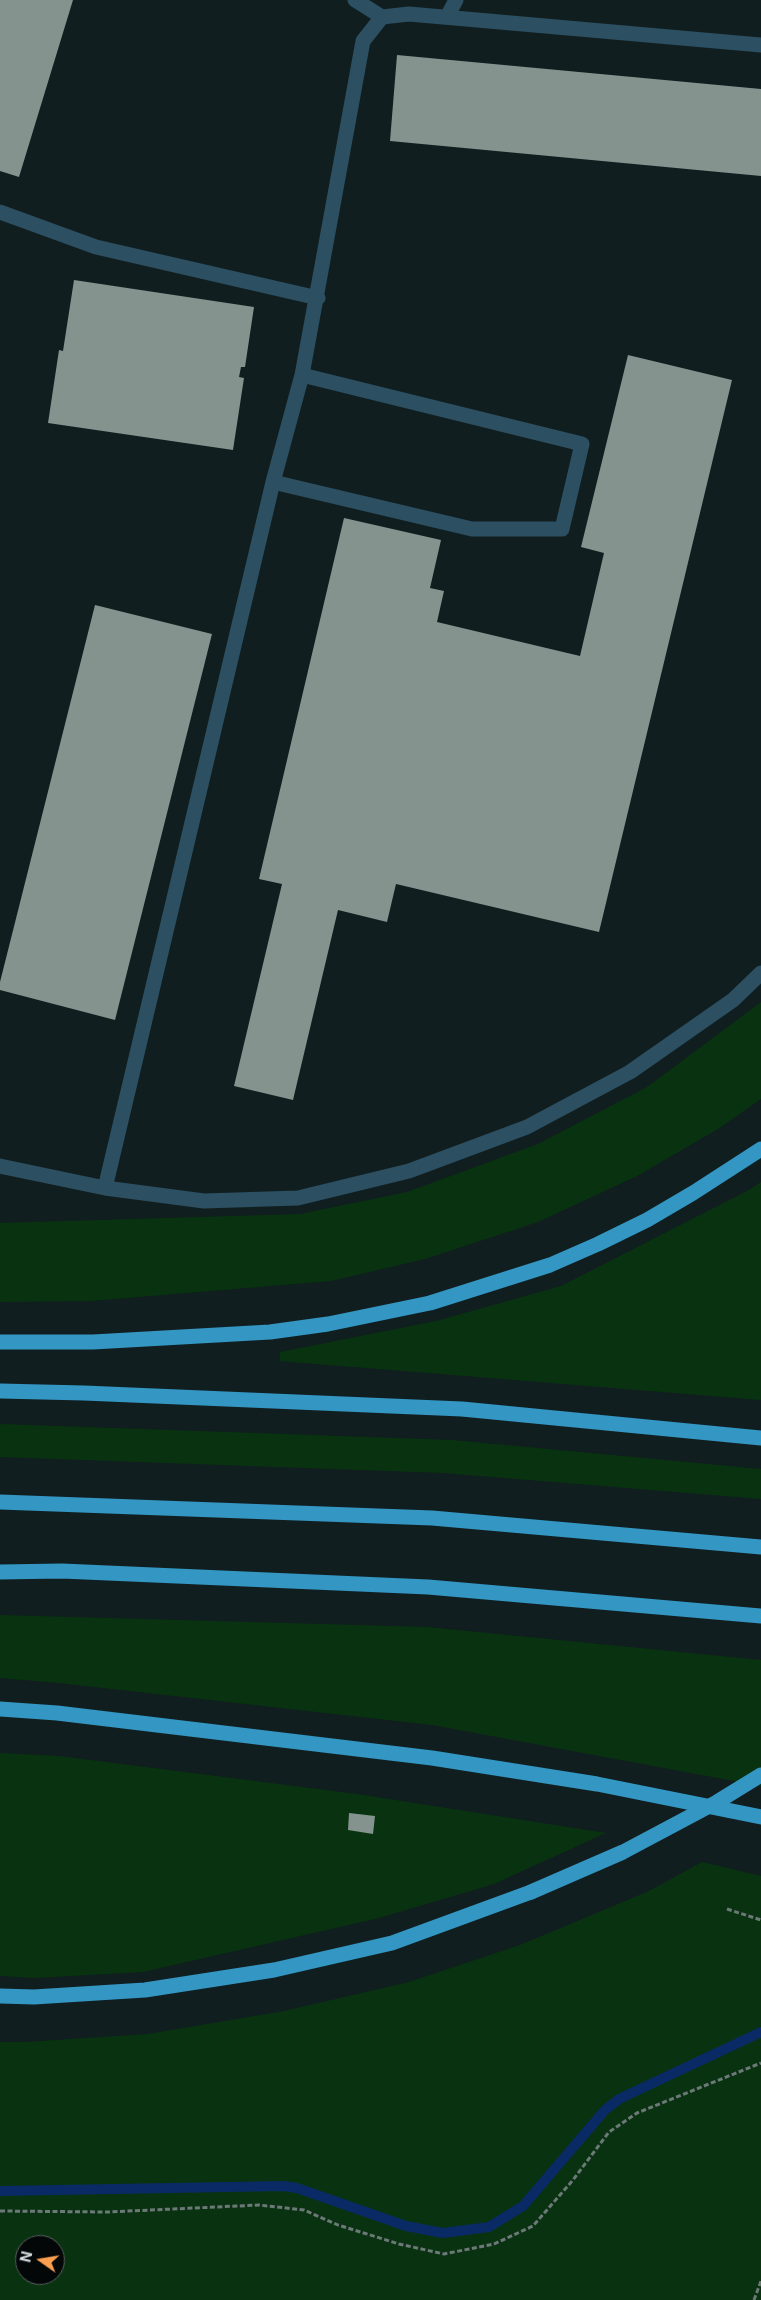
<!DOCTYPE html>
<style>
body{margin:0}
#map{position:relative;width:761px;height:2300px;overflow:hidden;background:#101e1f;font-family:Inter,sans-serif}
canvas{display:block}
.north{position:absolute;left:15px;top:2235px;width:50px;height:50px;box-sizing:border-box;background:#030707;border:1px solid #585d5e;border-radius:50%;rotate:283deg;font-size:14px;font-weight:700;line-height:20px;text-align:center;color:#d7dfe0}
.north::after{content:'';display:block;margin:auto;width:18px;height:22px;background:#fa9f4f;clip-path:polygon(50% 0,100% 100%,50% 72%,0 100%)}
</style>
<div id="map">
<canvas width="761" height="2300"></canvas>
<div class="north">N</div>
</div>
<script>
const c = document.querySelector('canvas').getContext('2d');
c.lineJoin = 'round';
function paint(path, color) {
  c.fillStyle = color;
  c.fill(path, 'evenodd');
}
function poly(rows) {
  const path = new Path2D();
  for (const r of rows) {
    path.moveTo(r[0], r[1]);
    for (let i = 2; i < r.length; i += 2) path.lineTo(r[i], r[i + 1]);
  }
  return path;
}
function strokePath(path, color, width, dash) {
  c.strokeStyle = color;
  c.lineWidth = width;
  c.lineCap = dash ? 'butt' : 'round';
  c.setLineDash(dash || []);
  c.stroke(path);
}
const green = poly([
 [761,1002,761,1099,718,1129,637,1176,538,1222,425,1259,331,1281,90,1301,0,1302,0,1223,300,1214,407,1192,538,1144,647,1087],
 [761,1182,761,1400,280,1361,280,1352,436,1321,561,1286,749,1190],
 [0,1424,452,1440,761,1469,761,1499,443,1473,0,1457],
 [0,1615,427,1627,761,1660,761,1786,432,1725,59,1683,0,1678],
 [0,1753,59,1756,357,1794,606,1833,494,1884,379,1918,143,1972,34,1978,0,1976],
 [702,1862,761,1876,761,2300,0,2300,0,2042,25,2042,148,2034,284,2011,409,1982,520,1945,649,1891],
 [25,2245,55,2245,55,2275,25,2275]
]);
const stream = poly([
 [0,2191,283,2186,297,2188,406,2226,443,2233,489,2227,523,2206,605,2110,619,2099,761,2032]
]);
const building = poly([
 [0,0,73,0,19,177,0,171],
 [397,55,761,89,761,176,390,141],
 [74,280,254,307,245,367,241,367,239,377,244,378,233,450,48,423,59,350,63,351],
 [628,355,732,380,599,932,396,884,387,922,338,910,293,1100,234,1086,282,884,259,879,344,518,441,540,430,588,444,591,437,622,580,656,604,553,581,547],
 [95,605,212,634,115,1020,0,990,0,982],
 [349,1813,375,1816,373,1834,348,1830]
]);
const path = poly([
 [727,1909,761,1920],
 [0,2211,108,2212,259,2205,304,2210,338,2225,399,2244,444,2254,494,2244,533,2226,573,2180,609,2132,637,2113,761,2063],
 [754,2300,761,2281]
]);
const minor = poly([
 [355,0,382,17],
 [447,17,456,0],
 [0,212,96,247,318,298],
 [273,482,472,529,562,529,582,444,302,375],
 [0,1166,105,1188,204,1201,298,1198,409,1171,527,1127,630,1072,733,1000,761,973],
 [105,1188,273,482,302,375,363,41,382,17,409,14,761,45]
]);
const highway = poly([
 [0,1342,93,1342,270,1332,328,1324,430,1303,550,1265,598,1244,647,1220,693,1193,761,1149],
 [0,1391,84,1393,462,1409,761,1438],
 [0,1502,432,1518,761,1547],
 [0,1572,62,1571,428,1587,761,1616],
 [0,1709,57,1713,432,1758,597,1784,761,1817],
 [0,1996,34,1997,145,1990,274,1970,392,1943,531,1892]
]);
const highwayBridge = poly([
 [531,1892,623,1852,717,1802,761,1775]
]);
paint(green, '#093310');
strokePath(stream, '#0a2a66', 10);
paint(building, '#84938e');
strokePath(path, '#6d7879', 3, [5, 2.5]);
strokePath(minor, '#2c4f61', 15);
strokePath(highway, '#3396c3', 15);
strokePath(highwayBridge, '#3396c3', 15);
</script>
